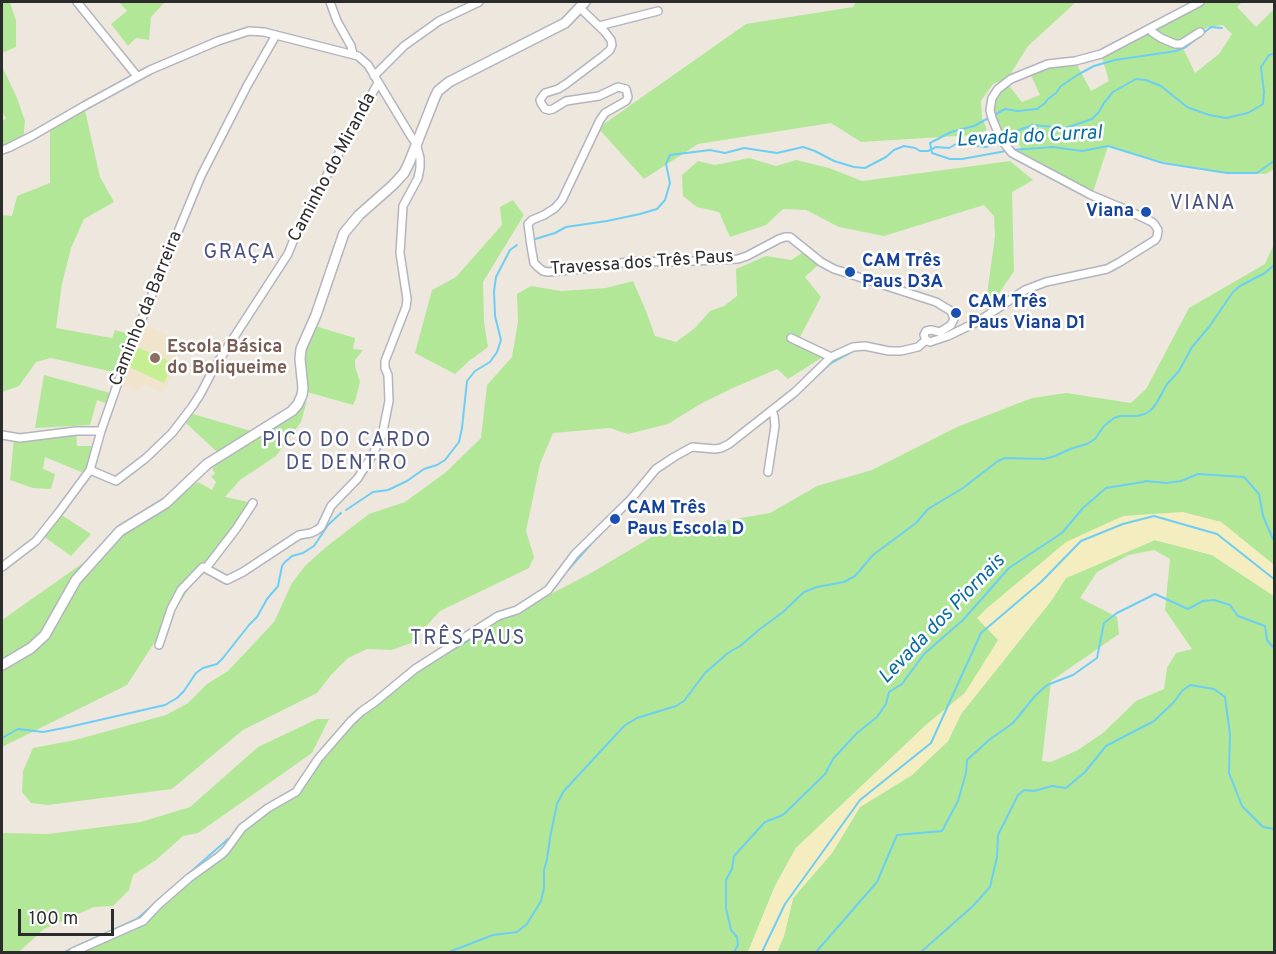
<!DOCTYPE html>
<meta charset="utf-8">
<style>
body{margin:0}
#map{position:relative;width:1276px;height:954px;overflow:hidden;background:#eee7de;font-family:Overpass,sans-serif}
canvas{display:block}
.frame{position:absolute;inset:0;border:3px solid #2c2c2c;pointer-events:none}
.scale{position:absolute;left:18px;top:909px;width:96px;height:27px;box-sizing:border-box;border:3px solid #2c2c2c;border-top:0;padding-left:8px;font-size:18px;line-height:21px;white-space:nowrap;color:#2c2c2c;-webkit-text-stroke:4px #fff;paint-order:stroke}
</style>
<div id="map">
<canvas width="1276" height="954"></canvas>
<div class="frame"></div>
<div class="scale">100 m</div>
</div>
<script>
const c = document.querySelector('canvas').getContext('2d');
c.lineJoin = 'round';
function paint(path, color) {
  c.fillStyle = color;
  c.fill(path, 'evenodd');
}
function poly(rows) {
  const path = new Path2D();
  for (const r of rows) {
    path.moveTo(r[0], r[1]);
    for (let i = 2; i < r.length; i += 2) path.lineTo(r[i], r[i + 1]);
  }
  return path;
}
function strokePath(path, color, width, dash) {
  c.strokeStyle = color;
  c.lineWidth = width;
  c.lineCap = dash ? 'butt' : 'round';
  c.setLineDash(dash || []);
  c.stroke(path);
}
function label(font, color, halo, rows, align = 'center') {
  c.font = font + ' Overpass,sans-serif';
  c.lineWidth = 5;
  c.setLineDash([]);
  c.textBaseline = 'middle';
  c.strokeStyle = halo;
  c.fillStyle = color;
  for (const [text, x, y, turn = 0] of rows) {
    c.save();
    c.translate(x, y);
    c.rotate((+turn || 0) * Math.PI / 180);
    c.textAlign = isNaN(turn) ? turn : align;
    if (halo) c.strokeText(text, 0, 0);
    c.fillText(text, 0, 0);
    c.restore();
  }
}
const education = poly([
 [145,325,186,342,164,393,143,384,139,391,124,385,123,381,124,375]
]);
const green = poly([
 [2,2,10,2,16,21,16,47,2,53],
 [119,2,165,2,151,17,149,40,136,38,128,46,111,24,127,11],
 [856,2,1076,2,1028,46,1008,78,993,84,981,101,982,118,987,130,974,135,861,142,831,123,698,144,644,179,598,128,746,24,853,7],
 [1200,2,1242,2,1237,7,1256,27,1274,9,1274,169,1266,174,1227,173,1164,162,1108,146,1093,192,1078,187,1016,155,1021,147,1011,137,1004,141,999,135,991,104,1006,82,1022,102,1040,95,1029,71,1075,61,1091,91,1109,81,1101,54],
 [1223,25,1232,34,1219,54,1195,73,1181,44,1208,27],
 [2,66,17,98,25,121,23,141,2,150,2,121,6,118,2,112],
 [84,106,100,177,114,202,84,219,71,248,62,284,56,328,112,338,115,330,129,334,113,372,51,358,36,362,19,386,2,392,2,215,12,216,17,196,50,183,50,125],
 [749,158,776,166,796,160,829,168,862,181,1010,161,1033,180,1012,192,1014,271,996,298,986,302,995,236,994,216,984,205,884,236,839,227,806,210,783,209,766,225,730,237,719,212,697,207,683,196,682,175,698,161,715,165],
 [513,200,524,215,483,282,484,322,488,347,469,361,455,374,415,353,432,290,456,277,502,225,500,207],
 [1274,244,1274,565,1221,522,1182,512,977,618,999,640,965,693,926,725,796,848,775,886,748,952,73,952,143,921,221,855,242,828,296,792,351,721,415,669,498,616,517,610,549,595,591,573,660,532,770,513,817,486,872,470,957,427,1032,398,1066,393,1131,403,1146,389,1189,308,1265,264],
 [802,253,818,265,805,277,821,297,800,337,826,355,788,379,777,369,733,388,702,403,668,424,628,434,610,428,553,433,540,464,526,531,534,557,529,568,440,611,411,643,392,650,367,649,348,658,331,675,317,693,243,730,172,789,48,805,31,803,22,792,23,771,33,748,75,740,166,715,188,703,207,684,228,671,274,622,292,583,305,566,326,547,369,514,405,502,445,473,481,438,487,385,512,357,518,322,517,294,531,286,561,291,606,288,633,281,646,311,655,336,676,342,695,328,710,311,724,306,737,296,736,269,766,256,791,260],
 [315,326,355,338,353,349,363,350,355,360,355,366,360,382,356,398,353,405,307,392,305,351,310,337],
 [44,375,114,394,111,405,97,400,90,425,35,428],
 [307,401,301,422,276,456,240,480,225,497,253,503,203,567,127,685,2,747,2,620,198,482,212,490,216,482,211,476,215,474,212,468,298,411],
 [193,414,251,431,217,452,186,423],
 [76,431,77,446,97,446,86,474,45,457,43,469,55,474,51,489,33,488,10,480,14,437],
 [60,514,91,534,71,556,43,536],
 [1155,540,1212,555,1274,596,1274,952,777,952,784,936,793,898,832,853,860,807,912,775,948,741,961,714,1051,601,1066,578],
 [1154,550,1170,559,1165,610,1192,649,1176,653,1167,668,1164,689,1136,701,1103,733,1078,750,1051,762,1042,761,1051,681,1119,634,1117,617,1080,598,1097,572,1129,555],
 [317,719,329,719,312,753,198,833,183,836,156,860,133,875,129,890,113,906,94,907,44,929,19,952,2,952,2,833,48,834,141,822,190,807,258,747]
]);
const sand = poly([
 [1182,512,1221,522,1274,565,1274,596,1212,555,1155,540,1066,578,1051,601,961,714,948,741,912,775,860,807,832,853,793,898,784,936,777,952,748,952,775,886,796,848,926,725,965,693,998,640,977,618,986,609,1066,542,1123,516]
]);
const pitch = poly([
 [137,347,173,363,164,383,129,367]
]);
const stream = poly([
 [1005,140,1019,130,1033,125,1066,128,1092,119,1099,112,1104,103,1113,92,1136,79,1146,80,1161,86,1187,107,1209,115,1226,118,1248,113,1263,104,1264,92,1261,67,1269,55,1274,54],
 [1012,150,1053,147,1082,151,1108,146,1163,163,1227,173,1257,173,1274,161],
 [1006,151,962,159,950,159,932,153,930,143,951,132,974,126,1005,109,1018,111,1037,109,1045,103,1048,99,1056,93,1061,86,1079,74,1094,66,1115,60,1176,51,1186,47,1211,27,1222,28],
 [532,240,555,233,566,227,607,221,640,214,657,209,665,200,670,183,666,164,670,155,710,150,725,153,744,148,777,153,803,147,815,151,834,161,854,167,865,168,886,157,894,150,904,146,915,148,920,151,928,151,936,147,949,148,958,143,985,147,995,145,1000,143],
 [798,393,831,363,855,350],
 [775,413,791,399],
 [756,427,771,416],
 [346,510,373,492,388,490,407,481,424,469,437,465,445,460,459,442,462,428,467,381,475,371,490,362,497,352,501,340,495,316,494,291,496,277,510,250,517,245],
 [551,591,555,587,567,571,600,534],
 [442,656,466,642,487,627],
 [2,738,18,729,43,732,69,727,165,705,177,698,184,691,196,673,203,668,217,664,223,658,249,625,257,617,267,599,278,586,282,566,285,562,292,556,303,553,314,546,328,525,341,513],
 [311,776,325,756],
 [65,952,75,947,137,919,228,839],
 [449,952,493,935,517,932,527,924,541,901,544,888,544,870,547,859,550,838,557,804,563,792,624,726,637,718,676,706,684,701,705,673,728,653,740,646,760,629,783,612,804,592,817,587,844,582,855,576,873,555,916,523,928,509,963,488,998,461,1005,458,1044,459,1055,456,1070,449,1087,444,1095,439,1104,426,1114,418,1120,416,1137,416,1145,414,1151,410,1156,404,1167,384,1179,371,1192,347,1209,327,1233,292,1240,286,1265,273,1274,265],
 [734,952,738,945,737,937,731,930,726,908,726,880,732,869,734,856,765,822,783,815,825,774,833,759,857,733,877,717,886,704,889,692,902,684,924,654,963,620,1009,568,1062,533,1083,508,1106,488,1143,482,1146,481,1166,483,1181,481,1198,474,1244,477,1259,494,1263,516,1273,539,1274,538],
 [762,952,785,904,860,800,931,743,981,633,1041,582,1081,541,1123,524,1154,516,1217,534,1274,579],
 [816,952,877,882,897,835,942,831,958,801,966,773,967,760,989,740,1013,723,1035,696,1047,685,1073,675,1097,658,1104,623,1117,613,1155,594,1188,609,1203,601,1214,600,1230,605,1238,616,1265,626,1267,640,1272,646,1274,647],
 [921,952,973,906,990,887,997,857,998,835,1018,795,1024,790,1034,791,1052,786,1066,788,1085,772,1106,746,1154,721,1174,702,1182,691,1190,685,1214,689,1225,697,1230,734,1229,773,1242,806,1263,827,1274,829]
]);
const street = poly([
 [77,2,137,76],
 [330,2,337,21,351,46,353,54],
 [579,7,605,32,611,40,612,45,610,50,603,56,566,84,558,89,545,93,542,97,540,100,541,103,545,109,549,110,553,109,566,101,599,96,618,87,626,89,628,97,626,101,605,113,600,120,562,200,555,208,544,215,532,220,528,224,531,246,534,263,538,267,543,271,548,272,582,269,634,261,671,262,738,259,747,256,779,239,785,237,790,237,821,262,834,269,936,302,951,311,954,319,951,325,940,332,931,330,926,331,924,335,926,340],
 [599,26,658,11],
 [1150,29,1152,32,1161,38,1175,44,1181,44,1200,32],
 [374,76,404,46,439,21,479,2],
 [2,150,8,148,32,136,84,106,150,70,218,41,249,31,264,32,358,56,368,65,412,138,416,143,420,158,420,168,418,178,403,206,400,253,407,299,406,307,385,361,385,368,388,375,389,401,382,436,373,454,358,478,331,506,321,527,317,530,311,533,299,535,243,572,227,580,203,567,181,590,171,609,159,645],
 [791,338,831,357],
 [2,435,20,438,76,431,101,431],
 [90,470,116,481,146,458,172,433,192,407,201,393,214,368,288,254,294,239,329,171,378,83],
 [768,472,775,426,774,416,772,411],
 [2,567,36,541,59,512,90,470,101,431,130,348,201,176,247,86,276,35],
 [206,568,236,529,253,503],
 [73,952,143,921,158,905,189,878,221,855,226,850,242,828,268,808,296,792,318,759,351,721,362,711,375,702,415,669,498,616,517,610,548,590,575,554,631,499,656,469,674,457,692,447,715,449,721,448,729,444,795,392,831,357,853,347,865,346,889,351,901,351,918,347,926,340,930,342,948,336,979,321,1025,290,1046,282,1107,269,1120,262,1155,240,1157,237,1158,230,1155,225,1152,222,1127,210,1091,195,1012,153,1003,142,999,135,992,118,990,110,992,98,998,89,1011,79,1048,64,1075,61,1101,54,1200,2]
]);
const secondary = poly([
 [2,665,31,648,45,635,76,580,120,531,166,503,207,464,292,411,298,404,302,395,303,388,300,359,301,349,316,315,344,233,359,215,393,185,404,173,409,163,435,97,438,91,449,82,565,23,585,2]
]);
const markers = [
 [1146,212,6,"#1a4fb4"],
 [850,272,6,"#1a4fb4"],
 [956,313,6,"#1a4fb4"],
 [155,358,6,"#8d6e63"],
 [615,519,6,"#1a4fb4"]
];
const streetNames = [
 ["Caminho do Miranda",333,168,-62],
 ["Travessa dos Três Paus",642,264,-4],
 ["Caminho da Barreira",147,309,-68]
];
const transitNames = [
 ["Viana",1134,212,"right"],
 ["CAM Três",862,262],
 ["Paus D3A",862,283],
 ["CAM Três",968,303],
 ["Paus Viana D1",968,324],
 ["CAM Três",627,509],
 ["Paus Escola D",627,530]
];
const educationNames = [
 ["Escola Básica",167,348],
 ["do Boliqueime",167,369]
];
const waterNames = [
 ["Levada do Curral",1029,138,-3],
 ["Levada dos Piornais",943,620,-46]
];
const neighbourhoodNames = [
 ["VIANA",1203,205],
 ["GRAÇA",240,254],
 ["PICO DO CARDO",347,442],
 ["DE DENTRO",347,465],
 ["TRÊS PAUS",468,640]
];
paint(education, '#f0e5cc');
paint(green, '#b2e798');
paint(sand, '#f4edc0');
paint(pitch, '#c6ee93');
strokePath(stream, '#6ccef4', 2);
strokePath(street, '#b2b4c0', 10);
strokePath(secondary, '#b2b4c0', 12);
strokePath(street, '#fff', 7);
strokePath(secondary, '#fff', 9);
for (const [x, y, r, color] of markers) {
  const dot = new Path2D();
  dot.arc(x, y, r, 0, 2 * Math.PI);
  c.fillStyle = color;
  c.fill(dot);
  strokePath(dot, '#fff', 2);
}
label('18px', '#2c2c2c', '#fff', streetNames);
label('bold 18px', '#164399', '#fff', transitNames, 'left');
label('bold 18px', '#785e54', '#fff', educationNames, 'left');
label('italic 20px', '#076ca4', '#fff', waterNames);
c.letterSpacing = '1.5px';
label('20px', '#4a527f', '#fff', neighbourhoodNames);
c.letterSpacing = '0px';
</script>
